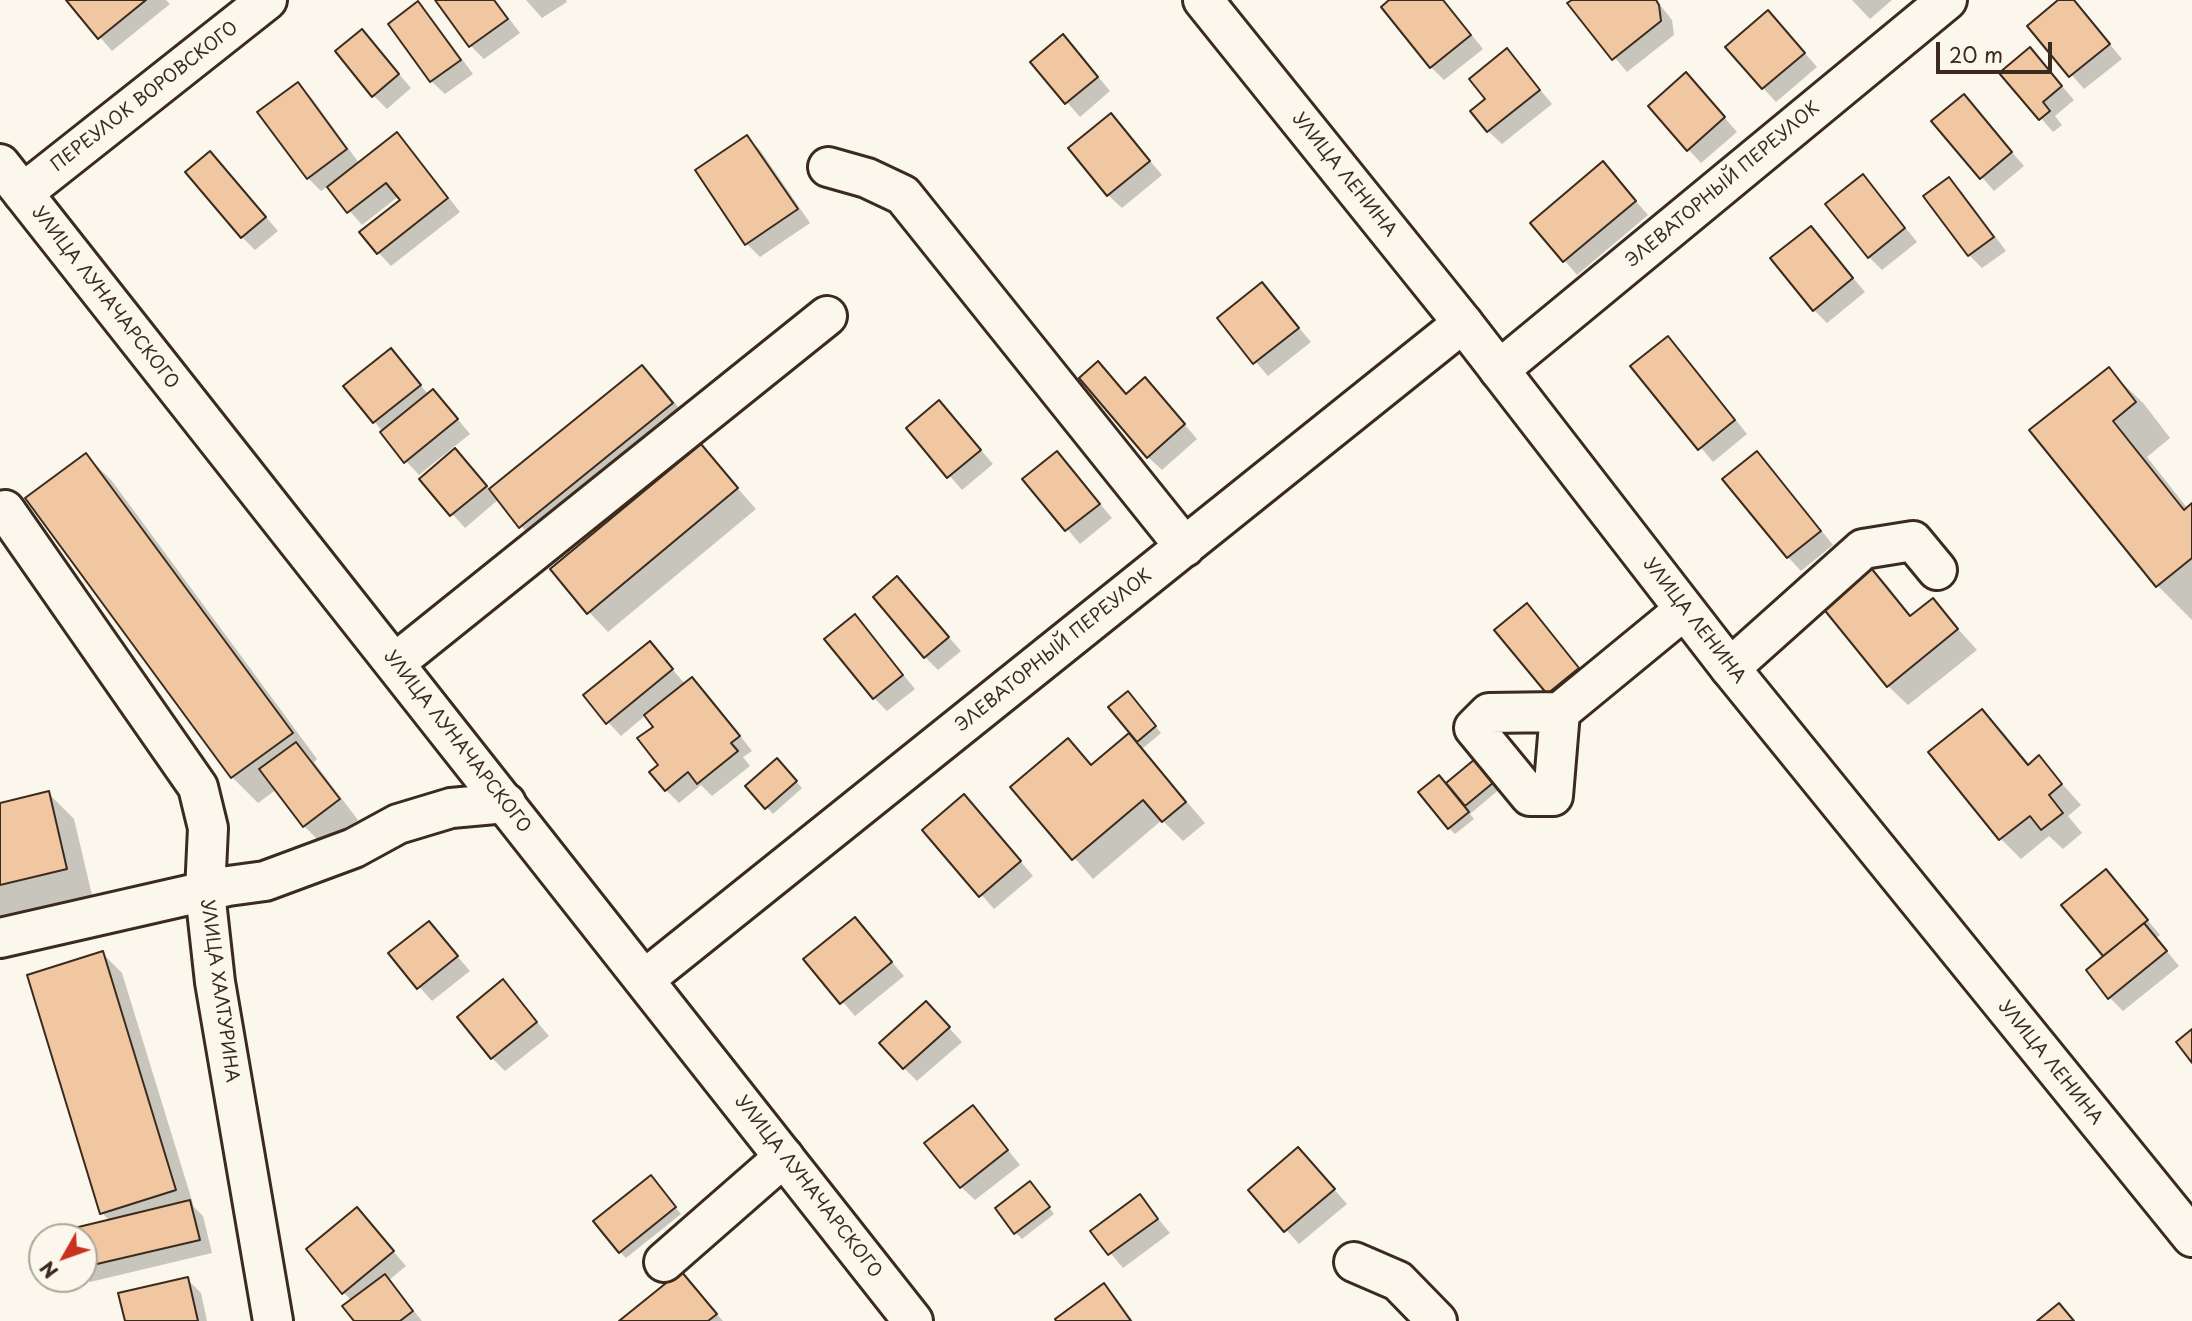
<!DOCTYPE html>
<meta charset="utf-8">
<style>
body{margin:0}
#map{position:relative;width:2192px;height:1321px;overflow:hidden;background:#fbf7ec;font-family:"Playpen Sans",sans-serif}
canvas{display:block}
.north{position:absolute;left:28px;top:1223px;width:70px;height:70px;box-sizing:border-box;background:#fbf7ec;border:2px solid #aea59a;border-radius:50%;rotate:230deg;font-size:19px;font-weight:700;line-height:28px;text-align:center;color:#3b2a1e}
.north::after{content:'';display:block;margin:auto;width:24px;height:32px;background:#c8321e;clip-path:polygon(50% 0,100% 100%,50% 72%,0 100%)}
.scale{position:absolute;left:1936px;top:42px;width:116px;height:32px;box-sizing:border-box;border:4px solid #3b2a1e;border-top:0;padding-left:9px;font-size:21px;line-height:24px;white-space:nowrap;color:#3b2a1e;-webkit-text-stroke:5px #fbf7ec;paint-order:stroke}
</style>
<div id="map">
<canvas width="2192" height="1321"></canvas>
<div class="north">N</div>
<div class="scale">20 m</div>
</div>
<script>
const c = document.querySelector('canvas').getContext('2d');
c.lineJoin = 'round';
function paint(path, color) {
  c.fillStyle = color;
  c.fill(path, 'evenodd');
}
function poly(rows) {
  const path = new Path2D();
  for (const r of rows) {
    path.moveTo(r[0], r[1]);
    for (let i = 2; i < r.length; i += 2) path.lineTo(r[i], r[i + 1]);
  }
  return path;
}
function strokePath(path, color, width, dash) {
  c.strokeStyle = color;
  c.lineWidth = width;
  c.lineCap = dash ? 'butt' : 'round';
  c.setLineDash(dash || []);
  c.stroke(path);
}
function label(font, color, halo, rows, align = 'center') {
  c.font = font + ' "Playpen Sans",sans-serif';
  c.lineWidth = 6;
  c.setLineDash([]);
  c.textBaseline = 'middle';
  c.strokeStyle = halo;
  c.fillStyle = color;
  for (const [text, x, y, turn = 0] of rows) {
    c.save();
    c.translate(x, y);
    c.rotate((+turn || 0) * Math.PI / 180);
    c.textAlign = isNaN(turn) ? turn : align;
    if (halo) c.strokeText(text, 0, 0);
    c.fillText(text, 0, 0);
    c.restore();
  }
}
const shadow = poly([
 [68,0,166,0,170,4,112,51],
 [438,0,495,0,520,33,484,59,471,46],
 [526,0,566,0,567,2,542,18],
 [1392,0,1444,0,1483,49,1444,80,1431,67],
 [1575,0,1656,0,1672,20,1674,35,1627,72,1570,4],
 [1852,0,1892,0,1870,19],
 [2061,0,2073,0,2122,59,2084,89,2029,26],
 [418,4,431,17,473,74,445,94,431,81,390,24],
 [1781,26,1817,67,1776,102,1763,88],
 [362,31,411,88,387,109,373,95],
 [2030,49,2074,100,2055,116,2062,125,2053,132,2002,73],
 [1076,50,1110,91,1080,117,1032,62],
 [1507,50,1552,104,1502,144,1488,131,1488,99],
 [297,84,311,97,359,163,397,134,410,148,460,212,391,266,378,252,402,200,399,196,362,225,328,186,321,191,308,178],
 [1699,88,1737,132,1701,163,1688,149],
 [1964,97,2024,166,1994,191,1934,122],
 [1111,115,1162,175,1122,208,1108,195],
 [747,137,760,150,810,223,760,257,747,244],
 [1603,164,1648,215,1577,275,1532,223],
 [223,167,278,231,255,250,242,237],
 [1863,176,1917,242,1882,270,1869,257],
 [1949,179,1962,192,2006,251,1982,268,1969,255],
 [1811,228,1865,292,1827,323,1814,310],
 [1262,284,1311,342,1268,376,1219,319],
 [1668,338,1681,351,1747,434,1713,462,1633,366],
 [390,350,429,395,433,391,446,405,470,434,419,475,406,461,346,386],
 [642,367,662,387,692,424,540,546,521,526,499,499,465,528,422,480,455,451,491,490],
 [2108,369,2144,404,2170,438,2147,457,2188,509,2192,505,2192,620,2157,585,2032,430],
 [1111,377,1127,395,1158,393,1197,439,1162,470,1148,457],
 [939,402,993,464,962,490,908,428],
 [700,446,756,509,608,632,589,612],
 [1057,453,1112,518,1080,544,1025,479],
 [1757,453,1770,467,1833,545,1801,571,1788,557],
 [86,455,112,481,317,759,314,762,358,820,324,846,304,826,277,789,258,803,232,777,27,499],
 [1867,565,1887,585,1912,617,1932,600,1977,650,1908,705,1888,686],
 [897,579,961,651,938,670,925,657],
 [1527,606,1591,682,1561,706,1548,693],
 [855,616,915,689,887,711,874,698],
 [650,643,685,684,692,679,706,692,752,751,743,757,750,766,712,796,701,785,679,803,666,790,655,727,646,715,621,736,608,722],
 [1134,700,1161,733,1142,749,1205,823,1183,841,1162,820,1093,879,1012,787,1068,740,1093,766,1139,746,1141,745,1110,707],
 [1982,711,2002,731,2030,765,2039,758,2081,805,2068,816,2082,833,2063,849,2049,836,2021,859,2001,839,1931,753],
 [1504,738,1527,766,1470,814,1474,819,1455,834,1449,828,1446,785],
 [783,766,802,788,773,814,748,786],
 [48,793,74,819,92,895,0,917,0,805],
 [977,810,1033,876,994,909,925,830],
 [2106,871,2160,935,2156,938,2179,966,2123,1011,2110,998,2105,957,2064,905],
 [855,919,904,976,855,1016,806,959],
 [429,923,470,971,432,1001,390,954],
 [102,953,122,973,194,1207,203,1216,212,1253,90,1282,84,1276,84,1237,70,1237,110,1221,102,1213],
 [503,982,549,1036,505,1071,492,1058],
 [939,1017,962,1042,917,1081,904,1068],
 [973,1107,1020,1165,975,1200,961,1187],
 [1311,1163,1347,1204,1299,1244,1250,1190],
 [657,1184,681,1214,626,1258,620,1252],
 [1036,1190,1054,1214,1022,1239,1016,1233],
 [1140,1197,1170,1233,1123,1268,1093,1232],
 [357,1209,406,1266,389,1280,422,1321,356,1321,352,1301,343,1292],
 [681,1273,723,1321,622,1321],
 [187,1279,201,1293,207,1321,127,1321],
 [1104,1286,1117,1299,1133,1321,1058,1321]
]);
const building = poly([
 [66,0,146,0,98,39,66,0],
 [435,0,494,0,508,19,469,47,435,0],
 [1389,0,1443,0,1471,35,1430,68,1381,7,1389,0],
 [1572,0,1656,0,1659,5,1661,21,1612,60,1567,3,1572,0],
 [2058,0,2074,0,2110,44,2069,77,2027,26,2058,0],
 [418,1,461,60,430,82,388,24,418,1],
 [1768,10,1805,53,1762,89,1725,47,1768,10],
 [362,29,399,74,372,97,335,51,362,29],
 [1063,34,1098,77,1065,104,1030,62,1063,34],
 [2030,47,2062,86,2043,102,2050,111,2039,120,1999,73,2030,47],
 [1507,48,1540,90,1487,132,1470,111,1485,99,1469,79,1507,48],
 [1686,72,1725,117,1687,151,1648,106,1686,72],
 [298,82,347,149,307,179,257,112,298,82],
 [1964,94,2012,152,1980,179,1931,121,1964,94],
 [1111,113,1150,161,1107,196,1068,148,1111,113],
 [397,132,448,198,377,254,359,232,400,200,386,183,347,213,327,187,397,132],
 [747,135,798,209,745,245,695,170,747,135],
 [210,151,266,217,241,238,185,172,210,151],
 [1603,161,1636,201,1563,262,1530,223,1603,161],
 [1863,174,1905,228,1868,258,1825,204,1863,174],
 [1949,177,1994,237,1968,256,1923,196,1949,177],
 [1811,226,1853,278,1813,311,1770,258,1811,226],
 [1262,282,1299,328,1253,364,1217,318,1262,282],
 [1668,336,1735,420,1698,450,1630,366,1668,336],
 [391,348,421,385,373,423,343,386,391,348],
 [1098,361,1126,394,1145,377,1185,424,1147,458,1079,378,1098,361],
 [642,365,673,403,519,528,489,489,642,365],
 [2109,367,2136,402,2113,421,2184,510,2192,503,2192,558,2156,587,2029,430,2109,367],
 [433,389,458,419,404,463,380,432,433,389],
 [939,400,981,450,947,478,906,428,939,400],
 [701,444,738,488,587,614,550,569,701,444],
 [455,448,487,486,450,516,419,479,455,448],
 [1057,451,1100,504,1065,531,1022,479,1057,451],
 [1757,451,1821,531,1787,558,1722,479,1757,451],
 [86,453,293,733,231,778,25,498,86,453],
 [1867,563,1910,616,1933,598,1958,629,1887,687,1818,602,1867,563],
 [897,576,949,637,924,658,873,597,897,576],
 [1527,603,1579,668,1547,694,1494,630,1527,603],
 [855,614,903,675,873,699,824,639,855,614],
 [650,641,673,669,606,724,583,695,650,641],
 [692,677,740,736,731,743,738,751,697,784,688,772,665,791,649,772,658,765,637,738,653,727,644,715,692,677],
 [1128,691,1156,726,1137,742,1108,707,1128,691],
 [1982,709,2028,765,2039,755,2062,784,2049,795,2063,813,2041,830,2030,816,1999,840,1928,752,1982,709],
 [1129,733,1186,802,1162,822,1143,800,1072,860,1010,787,1068,738,1091,765,1129,733],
 [1504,735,1522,759,1465,806,1446,783,1504,735],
 [296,742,340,799,303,827,259,769,296,742],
 [777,758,797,781,765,809,745,786,777,758],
 [1439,775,1469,812,1448,829,1418,792,1439,775],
 [49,791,67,869,0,885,0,803,49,791],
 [964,794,1021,861,979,897,922,830,964,794],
 [2106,869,2148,920,2103,956,2061,905,2106,869],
 [855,917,892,962,840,1004,803,959,855,917],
 [429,921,458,956,417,989,388,953,429,921],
 [2144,923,2167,951,2108,999,2086,970,2144,923],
 [103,951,176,1190,100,1214,27,975,103,951],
 [503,979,537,1022,491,1059,457,1017,503,979],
 [926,1001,950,1027,903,1069,879,1043,926,1001],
 [2192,1029,2192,1063,2176,1042,2192,1029],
 [973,1105,1008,1150,960,1188,924,1143,973,1105],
 [1298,1147,1335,1189,1284,1232,1248,1190,1298,1147],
 [651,1175,676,1207,619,1253,593,1221,651,1175],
 [1030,1181,1050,1207,1014,1234,995,1208,1030,1181],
 [1140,1194,1158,1219,1108,1255,1090,1231,1140,1194],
 [190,1200,200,1240,84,1267,84,1237,68,1237,66,1230,190,1200],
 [357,1207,394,1251,342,1294,306,1249,357,1207],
 [681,1271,717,1314,708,1321,619,1321,681,1271],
 [385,1274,413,1311,400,1321,354,1321,342,1306,385,1274],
 [188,1277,198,1321,125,1321,118,1293,188,1277],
 [1104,1283,1131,1321,1056,1321,1055,1319,1104,1283],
 [2059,1303,2074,1321,2037,1321,2059,1303]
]);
const minor = poly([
 [828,167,867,178,903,195,1185,547],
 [23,193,267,0],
 [1499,370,1947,0],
 [5,510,198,787,208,828,205,892,215,982,273,1321],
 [395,663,827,316],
 [1730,668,1863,549,1913,541,1937,570],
 [1560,712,1553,796,1530,796,1474,728,1489,713,1560,712,1684,610],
 [0,938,228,886,265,881,354,848,398,824,451,808,506,803],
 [645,979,1463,323],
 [664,1262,784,1157],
 [1354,1262,1398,1281,1437,1321]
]);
const major = poly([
 [1203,0,1463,323,1730,668,2192,1237],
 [0,164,913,1321]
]);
const streetNames = [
 ["ПЕРЕУЛОК ВОРОВСКОГО",145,97,-38],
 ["УЛИЦА ЛЕНИНА",1344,175,51],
 ["ЭЛЕВАТОРНЫЙ ПЕРЕУЛОК",1723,185,-40],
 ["УЛИЦА ЛУНАЧАРСКОГО",105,298,52],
 ["УЛИЦА ЛЕНИНА",1694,621,52],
 ["ЭЛЕВАТОРНЫЙ ПЕРЕУЛОК",1054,651,-39],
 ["УЛИЦА ЛУНАЧАРСКОГО",457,742,52],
 ["УЛИЦА ХАЛТУРИНА",219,991,82],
 ["УЛИЦА ЛЕНИНА",2050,1063,51],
 ["УЛИЦА ЛУНАЧАРСКОГО",808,1187,52]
];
paint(shadow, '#0003');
paint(building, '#f0c7a0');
strokePath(building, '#3b2a1e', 2);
strokePath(minor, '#3b2a1e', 44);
strokePath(major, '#3b2a1e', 44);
strokePath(minor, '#fbf7ec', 38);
strokePath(major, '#fbf7ec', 38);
label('18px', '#3b2a1e', '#fbf7ec', streetNames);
</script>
